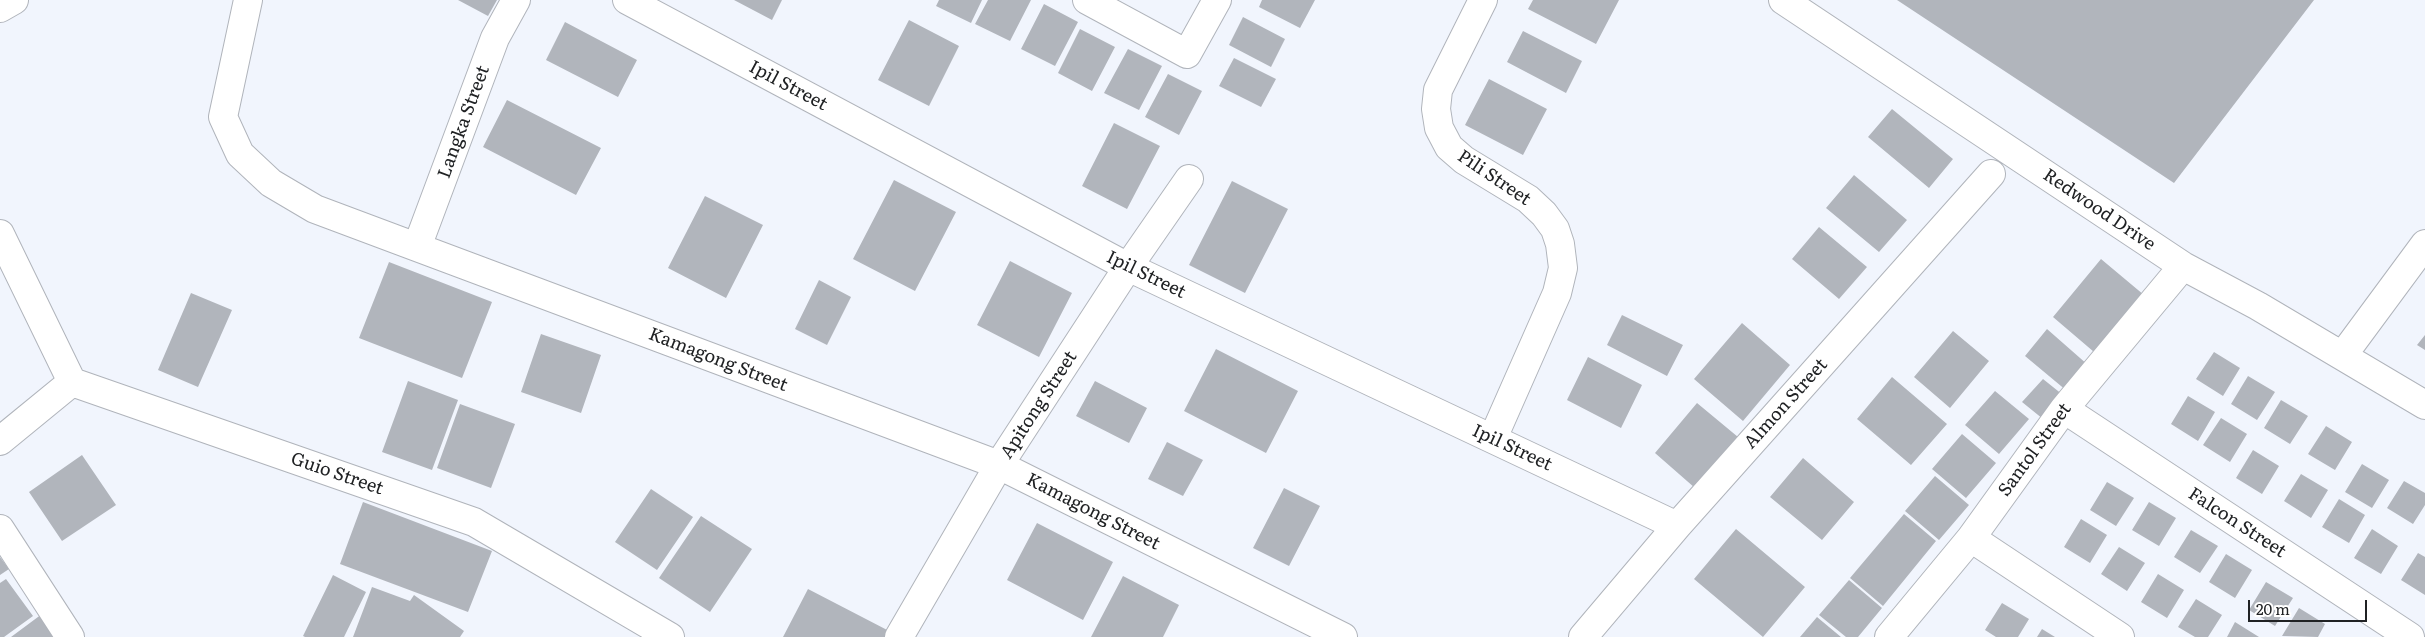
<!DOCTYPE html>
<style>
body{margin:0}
#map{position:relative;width:2425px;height:637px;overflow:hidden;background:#f1f5fd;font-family:Literata,serif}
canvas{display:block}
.scale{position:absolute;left:2248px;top:600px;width:119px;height:22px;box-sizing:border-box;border:2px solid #202224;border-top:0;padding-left:6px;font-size:15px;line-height:18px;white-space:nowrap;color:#202224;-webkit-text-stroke:4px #fff;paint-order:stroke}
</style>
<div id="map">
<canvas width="2425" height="637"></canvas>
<div class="scale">20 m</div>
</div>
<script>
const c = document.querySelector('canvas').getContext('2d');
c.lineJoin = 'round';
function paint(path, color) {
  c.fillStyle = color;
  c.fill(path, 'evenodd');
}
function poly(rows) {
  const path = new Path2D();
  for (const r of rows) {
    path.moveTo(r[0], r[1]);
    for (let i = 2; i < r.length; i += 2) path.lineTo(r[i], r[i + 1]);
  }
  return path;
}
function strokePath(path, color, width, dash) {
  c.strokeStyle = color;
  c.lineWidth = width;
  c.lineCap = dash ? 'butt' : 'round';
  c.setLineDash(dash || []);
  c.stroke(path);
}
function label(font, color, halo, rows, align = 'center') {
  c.font = font + ' Literata,serif';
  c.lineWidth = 5;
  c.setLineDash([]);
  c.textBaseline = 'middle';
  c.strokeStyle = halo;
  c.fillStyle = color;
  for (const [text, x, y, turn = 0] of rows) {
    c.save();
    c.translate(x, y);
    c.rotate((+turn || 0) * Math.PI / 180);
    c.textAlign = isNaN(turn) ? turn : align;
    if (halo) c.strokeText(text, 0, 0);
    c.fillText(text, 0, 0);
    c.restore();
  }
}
const building = poly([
 [458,0,497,0,488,16],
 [734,0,782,0,772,20],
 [939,0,982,0,971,23,936,6],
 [988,0,1031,0,1010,41,975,24],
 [1262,0,1315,0,1300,28,1259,7],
 [1533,0,1619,0,1596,44,1528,9],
 [1897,0,2314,0,2174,183],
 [1044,4,1078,22,1055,66,1021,49],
 [1243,17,1285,39,1271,67,1229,45],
 [909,20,959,46,929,106,878,80],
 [565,22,637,60,618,97,546,60],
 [1080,29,1115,47,1092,91,1058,73],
 [1523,31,1582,61,1566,93,1507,62],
 [1128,49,1162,66,1139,110,1104,93],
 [1234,58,1276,79,1261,107,1219,86],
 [1168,74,1202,91,1179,135,1145,117],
 [1489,79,1547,109,1523,155,1465,125],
 [507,100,601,148,576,195,483,147],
 [1892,109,1953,159,1929,188,1868,137],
 [1114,123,1160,146,1127,209,1082,186],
 [1854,175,1907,220,1879,252,1826,208],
 [894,180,956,212,915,291,853,259],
 [1232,181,1288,209,1245,293,1189,265],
 [705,196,763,225,726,298,668,268],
 [1819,227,1867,267,1839,299,1792,259],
 [2101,259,2144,295,2094,352,2053,317],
 [1010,261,1072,293,1039,357,977,325],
 [389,262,492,302,462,378,359,338],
 [819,280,851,297,827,345,795,329],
 [191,293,232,310,198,387,158,370],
 [1622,315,1683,345,1667,376,1607,345],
 [1742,323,1790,365,1743,421,1694,379],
 [2047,329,2088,365,2067,391,2025,356],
 [1953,331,1989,361,1950,408,1914,377],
 [541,334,601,355,581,413,521,392],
 [2425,335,2425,350,2417,345],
 [1216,349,1298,391,1266,453,1184,411],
 [2214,352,2240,368,2223,396,2196,379],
 [1588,357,1642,385,1621,428,1567,400],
 [2248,376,2275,392,2257,420,2231,404],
 [1892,377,1947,424,1911,465,1857,419],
 [2043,379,2063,395,2043,419,2022,402],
 [408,381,458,400,432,470,382,452],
 [1095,381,1147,408,1129,443,1076,416],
 [1995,391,2029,419,1999,454,1965,425],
 [2188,396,2215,412,2198,441,2171,424],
 [2281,400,2308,416,2290,444,2264,428],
 [1697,403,1738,437,1695,488,1655,453],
 [460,404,515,424,491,488,437,468],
 [2221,418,2247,434,2230,462,2203,445],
 [2326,426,2352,442,2335,470,2308,454],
 [1962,434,1996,463,1966,498,1932,469],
 [1167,442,1203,460,1183,496,1148,479],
 [2253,450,2279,466,2262,494,2236,478],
 [82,455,116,505,62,541,29,492],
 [1803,458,1854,502,1822,540,1770,497],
 [2362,464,2389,480,2372,508,2345,492],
 [2301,474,2328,490,2311,518,2284,501],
 [1935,476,1969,505,1939,540,1905,511],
 [2404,481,2425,493,2425,505,2413,524,2387,508],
 [2107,482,2134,498,2116,526,2090,510],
 [1284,488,1320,506,1289,566,1253,548],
 [651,489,693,517,657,570,615,542],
 [2339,499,2365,515,2349,543,2322,527],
 [363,502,492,551,468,612,340,564],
 [2149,502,2176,518,2159,546,2132,530],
 [1904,514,1936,541,1883,606,1850,578],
 [701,516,752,549,710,612,659,578],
 [2081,519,2107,535,2090,563,2064,547],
 [1037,523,1113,562,1083,620,1007,580],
 [1736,529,1805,587,1763,637,1694,579],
 [2372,529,2398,546,2381,574,2354,558],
 [2191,530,2218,546,2200,573,2174,557],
 [2119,547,2145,563,2127,591,2101,574],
 [2418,553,2425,557,2425,595,2401,580],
 [2226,554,2252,570,2235,598,2209,582],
 [0,557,9,569,0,575],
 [2158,574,2184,590,2167,618,2141,602],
 [333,575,366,592,344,637,305,637,303,636],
 [1123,576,1179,605,1163,637,1091,637],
 [6,579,33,616,4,637,0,637,0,583],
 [1849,580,1882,608,1858,637,1846,637,1819,615],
 [2266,582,2293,598,2275,626,2249,610],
 [372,587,410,601,414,595,464,631,460,637,353,637],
 [808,589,891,632,889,637,783,637],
 [2196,599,2222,615,2208,637,2195,637,2178,627],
 [2002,603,2029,619,2018,637,1996,637,1985,630],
 [2299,608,2325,624,2318,637,2282,636],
 [42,614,59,637,11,637],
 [1817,617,1841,637,1800,637],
 [2235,622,2259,637,2227,637],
 [2042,629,2055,637,2037,637]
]);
const minor = poly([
 [248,0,223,117,240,154,271,183,315,209,999,465,1343,637],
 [627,0,1128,267,1677,526],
 [1087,0,1187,54,1217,0],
 [1483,0,1438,90,1436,109,1439,128,1449,147,1464,160,1528,199,1544,214,1555,229,1560,244,1563,268,1557,293,1493,438],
 [1783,0,2183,266,2258,306,2425,405],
 [0,8,14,0],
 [0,234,72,382],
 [417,247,495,38,516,0],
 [2343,355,2425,244],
 [2064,409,2410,637],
 [0,441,72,382,474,522,670,637],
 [0,529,70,637],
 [1971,538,2120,637],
 [899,637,999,465,1128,267,1189,179],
 [1583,637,1677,526,1991,174],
 [1889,637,1971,538,2064,409,2183,266]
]);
const streetNames = [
 ["Ipil Street",788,86,28],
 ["Langka Street",464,122,-70],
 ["Pili Street",1494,178,34],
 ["Redwood Drive",2099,210,34],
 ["Ipil Street",1146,275,26],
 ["Kamagong Street",718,360,21],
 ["Almon Street",1786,404,-48],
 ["Apitong Street",1039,405,-57],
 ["Ipil Street",1512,448,25],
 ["Santol Street",2035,450,-54],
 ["Guio Street",337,474,19],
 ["Kamagong Street",1093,512,27],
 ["Falcon Street",2237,523,33]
];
paint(building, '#b1b5bc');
strokePath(minor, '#b0b4bb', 30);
strokePath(minor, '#fff', 28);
label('18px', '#202224', '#fff', streetNames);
</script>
